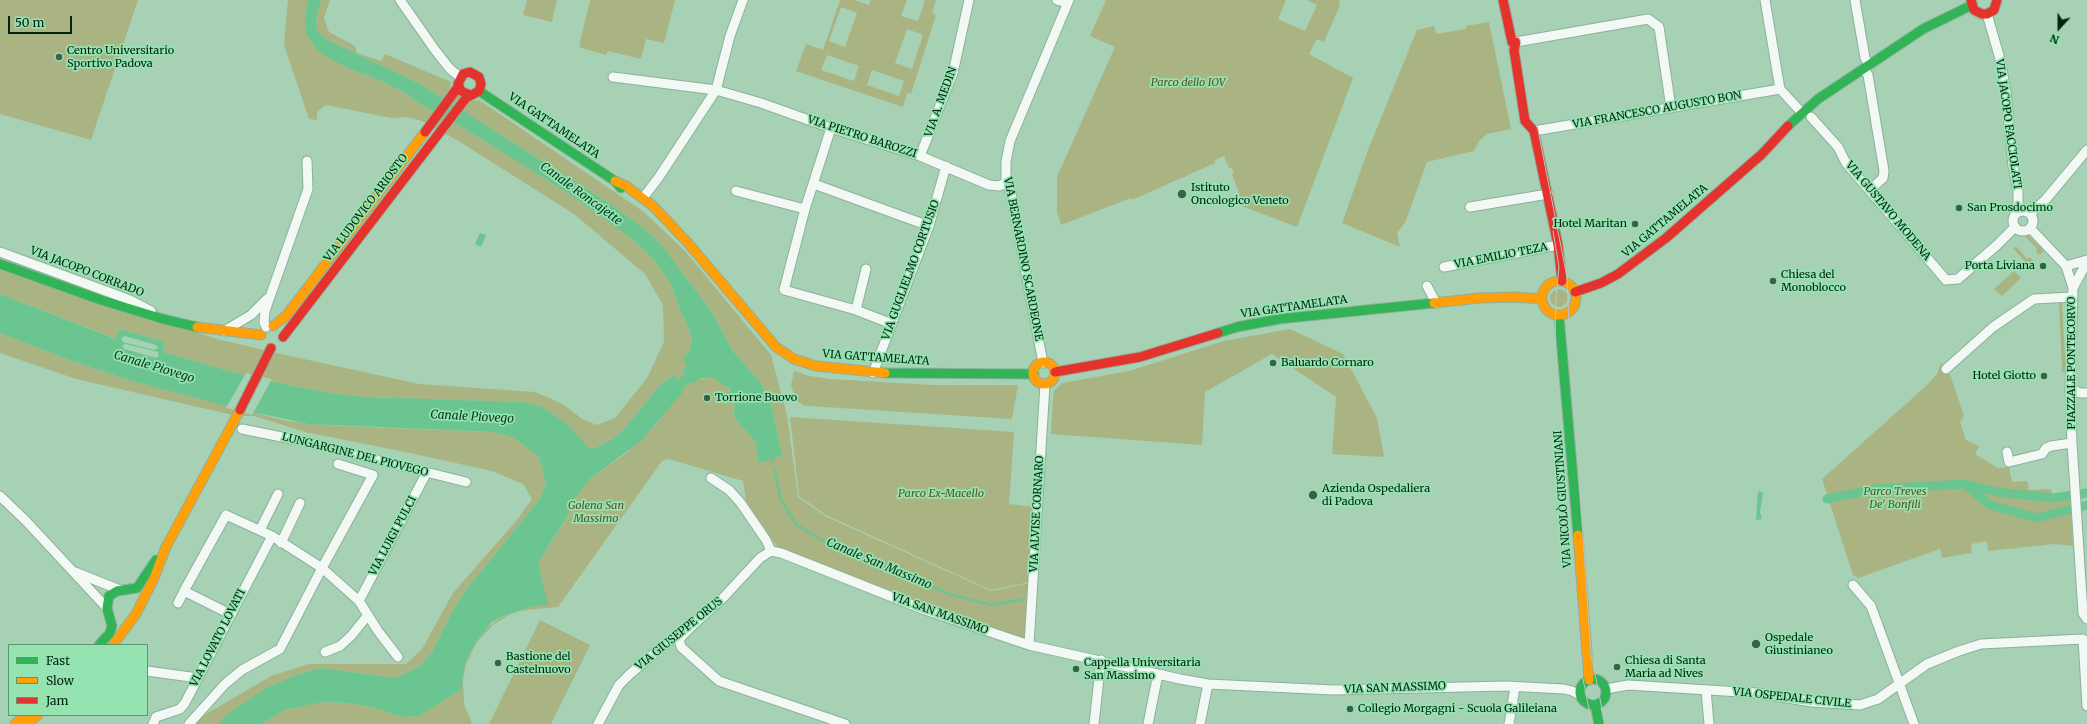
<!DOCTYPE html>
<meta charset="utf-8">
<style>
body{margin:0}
#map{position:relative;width:2087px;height:724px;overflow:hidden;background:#a6d1b5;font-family:Merriweather,serif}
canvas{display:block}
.legend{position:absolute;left:8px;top:644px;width:140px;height:72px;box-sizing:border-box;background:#94e3b0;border:1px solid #5a9670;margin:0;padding:5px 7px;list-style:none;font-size:12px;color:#022311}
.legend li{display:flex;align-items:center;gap:8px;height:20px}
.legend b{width:20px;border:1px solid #5a9670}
.north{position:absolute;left:2039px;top:8px;width:40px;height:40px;-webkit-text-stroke:3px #94e3b0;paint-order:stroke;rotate:201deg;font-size:11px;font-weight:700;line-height:16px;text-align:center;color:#022311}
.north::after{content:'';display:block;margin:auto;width:14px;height:18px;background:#022311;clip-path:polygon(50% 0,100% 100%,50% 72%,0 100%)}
.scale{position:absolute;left:8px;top:16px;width:64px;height:18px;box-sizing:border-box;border:2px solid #022311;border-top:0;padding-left:5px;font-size:12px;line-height:14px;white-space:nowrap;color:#022311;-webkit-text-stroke:3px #94e3b0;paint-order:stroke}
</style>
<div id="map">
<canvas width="2087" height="724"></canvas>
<ul class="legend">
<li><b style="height:5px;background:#30b455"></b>Fast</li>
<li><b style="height:5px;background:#ff9f0a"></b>Slow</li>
<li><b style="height:5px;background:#e5322d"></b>Jam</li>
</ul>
<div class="north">N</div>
<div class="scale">50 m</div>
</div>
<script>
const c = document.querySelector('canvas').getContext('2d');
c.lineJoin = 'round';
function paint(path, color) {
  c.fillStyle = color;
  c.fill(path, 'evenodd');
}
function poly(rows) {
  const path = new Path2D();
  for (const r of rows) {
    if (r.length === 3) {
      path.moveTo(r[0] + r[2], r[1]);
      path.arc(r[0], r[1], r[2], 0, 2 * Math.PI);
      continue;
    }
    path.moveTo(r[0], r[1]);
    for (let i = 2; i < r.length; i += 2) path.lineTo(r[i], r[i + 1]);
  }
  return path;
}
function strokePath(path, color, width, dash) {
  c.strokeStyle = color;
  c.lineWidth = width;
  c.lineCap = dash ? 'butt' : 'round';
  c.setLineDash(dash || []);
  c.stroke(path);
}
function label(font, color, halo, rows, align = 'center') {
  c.font = font + ' Merriweather,serif';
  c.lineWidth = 3.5;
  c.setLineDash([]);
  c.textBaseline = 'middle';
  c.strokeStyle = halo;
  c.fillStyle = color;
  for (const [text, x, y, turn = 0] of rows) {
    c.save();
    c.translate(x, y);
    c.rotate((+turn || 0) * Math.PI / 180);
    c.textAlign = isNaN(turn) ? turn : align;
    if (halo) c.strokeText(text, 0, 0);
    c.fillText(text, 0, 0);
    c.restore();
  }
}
const green = poly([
 [0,0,138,0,91,140,0,114],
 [288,0,308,0,305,15,349,69,375,78,405,93,420,104,467,130,577,199,635,241,654,260,671,284,680,310,688,326,692,341,687,367,682,369,687,379,691,384,696,380,708,378,714,378,725,384,735,399,733,416,756,443,758,462,782,456,771,404,760,382,732,350,713,314,664,248,646,230,615,207,430,90,412,80,326,39,317,30,316,20,321,0,330,0,324,18,329,32,355,46,357,53,381,61,385,54,451,82,450,86,461,96,474,101,479,100,644,212,685,251,771,355,787,415,798,497,825,516,991,591,1035,582,1031,642,925,608,778,548,746,501,743,481,669,459,662,461,558,607,527,610,512,613,493,625,477,642,466,664,463,681,464,704,472,724,261,724,285,710,323,702,349,703,379,709,401,717,419,716,462,689,463,671,468,657,476,642,488,627,501,617,537,605,538,563,569,515,570,508,575,498,591,478,625,454,651,430,683,391,674,375,661,384,623,430,613,439,595,448,588,447,541,406,522,402,365,397,328,393,284,384,236,373,163,352,165,342,120,329,117,339,0,294,0,269,217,339,290,356,419,384,535,392,563,404,582,419,597,425,615,418,647,378,664,342,663,305,645,274,574,214,460,142,422,121,407,117,391,118,326,105,317,112,317,120,309,119,284,45],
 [527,0,557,0,552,22,523,15],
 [590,0,675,0,664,43,646,39,641,59,608,51,606,55,579,47],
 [840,0,854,0,869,5,871,0,907,0,901,16,918,21,925,0,936,0,932,13,936,15,911,94,907,93,903,107,796,71,806,44,823,50],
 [841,7,857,13,845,47,829,41],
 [907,29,923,35,912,69,895,63],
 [827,55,859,66,854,81,821,70],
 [872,70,904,81,899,96,867,85],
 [1106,0,1286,0,1278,19,1305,31,1317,5,1307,0,1339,0,1340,5,1324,42,1317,39,1309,54,1353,78,1297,227,1244,207,1232,174,1234,172,1232,168,1229,168,1224,156,1215,160,1215,163,1132,200,1131,198,1061,225,1057,212,1057,177,1115,47,1090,36],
 [1489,22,1511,129,1487,134,1479,141,1474,151,1427,162,1405,223,1397,233,1400,247,1342,223,1368,150,1417,30,1434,26,1436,34,1466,29,1466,26],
 [2025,236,2029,236,2044,251,2039,255,2036,252,2037,249],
 [2017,247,2027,259,2030,257,2033,261,2028,265,2013,248],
 [2014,271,2021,278,2002,296,1994,289],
 [1559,298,9],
 [2059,303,2062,303,2066,372,2062,372],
 [1290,329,1343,354,1377,418,1384,457,1332,454,1336,397,1272,354,1205,392,1202,445,1051,434,1053,397,1054,391,1062,383,1129,371,1224,341],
 [0,333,64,358,132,381,283,420,308,424,365,427,494,432,514,438,539,457,546,484,540,499,465,591,450,616,432,652,422,665,396,678,321,668,299,674,268,687,219,724,189,724,271,676,309,664,406,664,422,649,453,593,517,520,532,499,523,484,492,471,410,453,305,432,254,416,237,416,76,379,0,353],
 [1941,363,1944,365,1951,377,1964,416,1960,422,1966,440,1979,446,1975,454,1998,468,2009,467,2012,482,2027,481,2029,490,2051,489,2052,495,2070,494,2073,546,2054,544,1988,551,1987,541,1971,544,1972,553,1942,558,1940,549,1858,578,1853,575,1822,479,1926,386,1937,374],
 [794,371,809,376,831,379,933,385,1018,385,1012,419,809,406,803,405,796,400,791,385],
 [790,417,1014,432,1009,504,1036,507,1030,582,991,590,826,515,799,496],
 [540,620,590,645,551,724,489,724]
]);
const water = poly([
 [308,0,321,0,316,20,317,30,326,39,412,80,430,90,615,207,646,230,664,248,713,314,732,350,760,382,771,404,782,456,758,463,756,443,733,416,735,405,729,388,714,378,702,378,691,384,687,379,682,369,687,367,683,358,689,353,692,341,688,326,680,310,671,284,654,260,635,241,577,199,467,130,420,104,405,93,375,78,349,69,319,52,306,34,305,15],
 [480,233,486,235,481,247,475,244],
 [0,294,116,339,120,329,165,342,163,352,236,373,284,384,328,393,365,397,522,402,541,406,568,425,588,447,595,448,613,439,623,430,661,384,675,375,684,391,641,441,591,478,575,498,570,508,569,514,538,563,548,605,537,605,501,617,492,622,476,642,468,657,463,671,462,689,419,716,401,717,379,709,349,703,323,702,285,710,261,724,219,724,229,713,268,687,299,674,321,668,396,678,422,665,432,652,450,616,465,591,540,499,546,484,539,457,514,438,494,432,308,424,234,408,132,381,64,358,0,333],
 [125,336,156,345,158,348,154,350,123,342,121,338],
 [126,344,158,352,159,356,156,358,124,349,122,345],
 [1758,491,1763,493,1760,512,1762,519,1756,520]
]);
const pier = poly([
 [246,373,272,379,252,415,226,408]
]);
const stream = poly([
 [772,455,773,464],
 [774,469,781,500,796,524,826,543,952,595,992,605,1024,599]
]);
const canal = poly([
 [670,391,697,372],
 [1967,486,1990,505,2037,518,2087,505],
 [1827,499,1875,489,1965,484,1997,492,2053,498,2087,493]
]);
const street = poly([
 [400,0,435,50,450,69,460,77],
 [1057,0,1067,3],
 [1765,0,1780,89,1802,113],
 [1855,0,1865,58,1869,65],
 [1987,14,2000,59,2006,92,2013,166,2018,191,2018,212],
 [1516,42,1648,19,1659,27,1671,108],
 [1864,69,1868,75,1884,171,1883,178,1870,190],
 [613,77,716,90,761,103,831,128,920,156,989,185,999,186,1006,183],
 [1811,117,1838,147,1846,163,1946,280,1958,279,1997,245,2015,227],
 [831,128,805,209,784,290,856,310,892,324],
 [1534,131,1780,89],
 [920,156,953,73,969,0],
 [814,184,929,226],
 [736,191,805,209],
 [643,198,659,177,716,90,730,36,743,0],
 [1470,207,1548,194],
 [2023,221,10],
 [2030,214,2046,199,2087,150],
 [2030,228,2066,266,2073,288,2070,388,2072,443,2083,613,2087,619],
 [0,252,130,300,151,311],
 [2066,266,2087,260],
 [1444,267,1558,245],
 [1427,286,1436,303],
 [2073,288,2087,262],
 [856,310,866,269],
 [266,327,264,322,265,311,308,189,307,161],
 [224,331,251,315,267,299],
 [1043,363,1011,194,1006,183,1006,162,1010,141,1069,0],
 [1946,369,1993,327,2034,299,2072,297],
 [873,373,929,226,946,166],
 [2070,388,2080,393,2087,393],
 [242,429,302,441,466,482],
 [2007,452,2009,462,2042,454,2046,448,2051,446,2072,443],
 [711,478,729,490,740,502,766,540,771,551],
 [0,496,26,521,107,608],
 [260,530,278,494],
 [281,543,300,503],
 [771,551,781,553,925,610,1029,645,1180,679,1208,684,1333,690,1506,686,1564,689,1572,691,1580,695],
 [75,572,120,590],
 [1853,585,1871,606,1914,724],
 [359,601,427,472],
 [178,603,184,591],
 [230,614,184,591,226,515,272,536,322,568,359,601,378,631,398,657],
 [686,632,679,639,681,647,719,681,845,724],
 [2083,639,2087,706],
 [1029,645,1045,384],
 [325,652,340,646,351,636,368,615],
 [147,671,198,678],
 [1606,689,1628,685,1757,693,1812,702,1860,705,1878,699,1927,664,1959,651,1981,644,2083,639],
 [1706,690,1709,724],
 [153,724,156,717,180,709,185,703,272,536],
 [189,724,225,684,242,670,280,649,322,568,373,475,338,464],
 [598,724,619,685,630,674,681,631,687,631,693,625,722,599,760,558,771,551],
 [1094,724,1101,660],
 [1148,724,1158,674],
 [1200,724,1208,684],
 [1509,724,1515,687]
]);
const fast = poly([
 [479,91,615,181,621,188],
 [1788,126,1818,99,1923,29,1972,5],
 [0,264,101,300,163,319,197,327],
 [1559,316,1578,535],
 [1218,333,1237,327,1279,319,1434,303],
 [885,373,1034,374],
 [99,645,110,633,112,626,107,608,109,596,117,591,137,588,156,560],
 [1593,692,13],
 [1595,705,1599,724]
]);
const slow = poly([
 [615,181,626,186,653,206,688,243,776,347,794,359,816,366,885,373],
 [1559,298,17],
 [1434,303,1480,298,1515,297,1541,299],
 [273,326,286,316,425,132],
 [197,327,261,335],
 [1044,373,11],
 [1578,535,1589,680],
 [113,645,136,614,154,578,166,547,240,410],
 [15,724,25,715],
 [27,724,38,715]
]);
const jam = poly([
 [1503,0,1512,42,1516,42,1514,50,1525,121,1534,131,1558,245,1562,281],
 [1971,0,1974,10,1982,14,1987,14,1994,10,1997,0],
 [425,132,458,87],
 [1575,292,1601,283,1618,274,1666,238,1762,154,1788,126],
 [283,337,466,98,479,91,481,84,479,77,470,72,463,74,458,84,461,91,470,95],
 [1055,372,1140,357,1218,333],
 [240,410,271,348]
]);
const tram = poly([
 [1511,0,1522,49,1567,277,1570,344,1591,654,1605,724],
 [1553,231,1559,267,1556,297,1555,341,1562,433,1582,674,1592,724]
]);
const markers = [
 [59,57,4,"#3b604a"],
 [1182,194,5,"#3b604a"],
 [1959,208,4,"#3b604a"],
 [1635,224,4,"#3b604a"],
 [2043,266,4,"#3b604a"],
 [1773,281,4,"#3b604a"],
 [1273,363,4,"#3b604a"],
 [2044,376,4,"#3b604a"],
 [707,398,4,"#3b604a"],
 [1313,495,5,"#3b604a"],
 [1756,644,5,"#3b604a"],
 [498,663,4,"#3b604a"],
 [1617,667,4,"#3b604a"],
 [1076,669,4,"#3b604a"],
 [1350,709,4,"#3b604a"]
];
const poiNames = [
 ["Centro Universitario",67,51],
 ["Sportivo Padova",67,64],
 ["Istituto",1191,188],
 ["Oncologico Veneto",1191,201],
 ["San Prosdocimo",1967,208],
 ["Hotel Maritan",1627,224,"right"],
 ["Porta Liviana",2035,266,"right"],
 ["Chiesa del",1781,275],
 ["Monoblocco",1781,288],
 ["Baluardo Cornaro",1281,363],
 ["Hotel Giotto",2036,376,"right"],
 ["Torrione Buovo",715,398],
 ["Azienda Ospedaliera",1322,489],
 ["di Padova",1322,502],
 ["Ospedale",1765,638],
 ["Giustinianeo",1765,651],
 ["Bastione del",506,657],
 ["Castelnuovo",506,670],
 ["Chiesa di Santa",1625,661],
 ["Maria ad Nives",1625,674],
 ["Cappella Universitaria",1084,663],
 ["San Massimo",1084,676],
 ["Collegio Morgagni - Scuola Galileiana",1358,709]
];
const parkNames = [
 ["Parco dello IOV",1188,83],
 ["Parco Treves",1895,492],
 ["De' Bonfili",1895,505],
 ["Parco Ex-Macello",941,494],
 ["Golena San",596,506],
 ["Massimo",596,519]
];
const streetNames = [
 ["VIA A. MEDIN",941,102,-70],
 ["VIA FRANCESCO AUGUSTO BON",1657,110,-10],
 ["VIA JACOPO FACCIOLATI",2008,124,82],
 ["VIA GATTAMELATA",554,126,34],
 ["VIA PIETRO BAROZZI",862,137,18],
 ["VIA LUDOVICO ARIOSTO",366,208,-53],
 ["VIA GUSTAVO MODENA",1888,211,50],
 ["VIA GATTAMELATA",1665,221,-40],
 ["VIA EMILIO TEZA",1501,256,-11],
 ["VIA BERNARDINO SCARDEONE",1023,259,79],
 ["VIA GUGLIELMO CORTUSIO",911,270,-70],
 ["VIA JACOPO CORRADO",87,272,21],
 ["VIA GATTAMELATA",1294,307,-8],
 ["VIA GATTAMELATA",876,358,4],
 ["PIAZZALE PONTECORVO",2072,363,-90],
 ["LUNGARGINE DEL PIOVEGO",355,455,14],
 ["VIA NICOLÒ GIUSTINIANI",1563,499,-94],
 ["VIA ALVISE CORNARO",1037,514,-87],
 ["VIA LUIGI PULCI",393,536,-62],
 ["VIA SAN MASSIMO",940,614,20],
 ["VIA GIUSEPPE ORUS",679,634,-39],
 ["VIA LOVATO LOVATI",218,638,-63],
 ["VIA SAN MASSIMO",1395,688,-2],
 ["VIA OSPEDALE CIVILE",1792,698,6]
];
const waterNames = [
 ["Canale Roncajette",581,194,36],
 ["Canale Piovego",154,367,17],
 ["Canale Piovego",472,417,3],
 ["Canale San Massimo",879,564,23]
];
paint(green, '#aab483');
paint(water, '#6ac590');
paint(pier, '#a6d1b5');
strokePath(stream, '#6ac590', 2.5);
strokePath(canal, '#6ac590', 9);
strokePath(street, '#8db09a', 11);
strokePath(fast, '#8db09a', 11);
strokePath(slow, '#8db09a', 11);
strokePath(jam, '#8db09a', 11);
strokePath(street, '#f2f8f4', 9);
strokePath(fast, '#30b455', 9);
strokePath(slow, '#ff9f0a', 9);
strokePath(jam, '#e5322d', 9);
strokePath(tram, '#bac7be', 1);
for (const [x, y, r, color] of markers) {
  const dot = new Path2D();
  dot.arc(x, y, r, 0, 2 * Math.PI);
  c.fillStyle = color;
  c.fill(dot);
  strokePath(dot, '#94e3b0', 1.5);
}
label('11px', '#022311', '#94e3b0', poiNames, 'left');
label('italic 11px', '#5e5223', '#94e3b0', parkNames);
label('11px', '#022311', '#94e3b0', streetNames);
label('italic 12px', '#05351d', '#94e3b0', waterNames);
</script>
